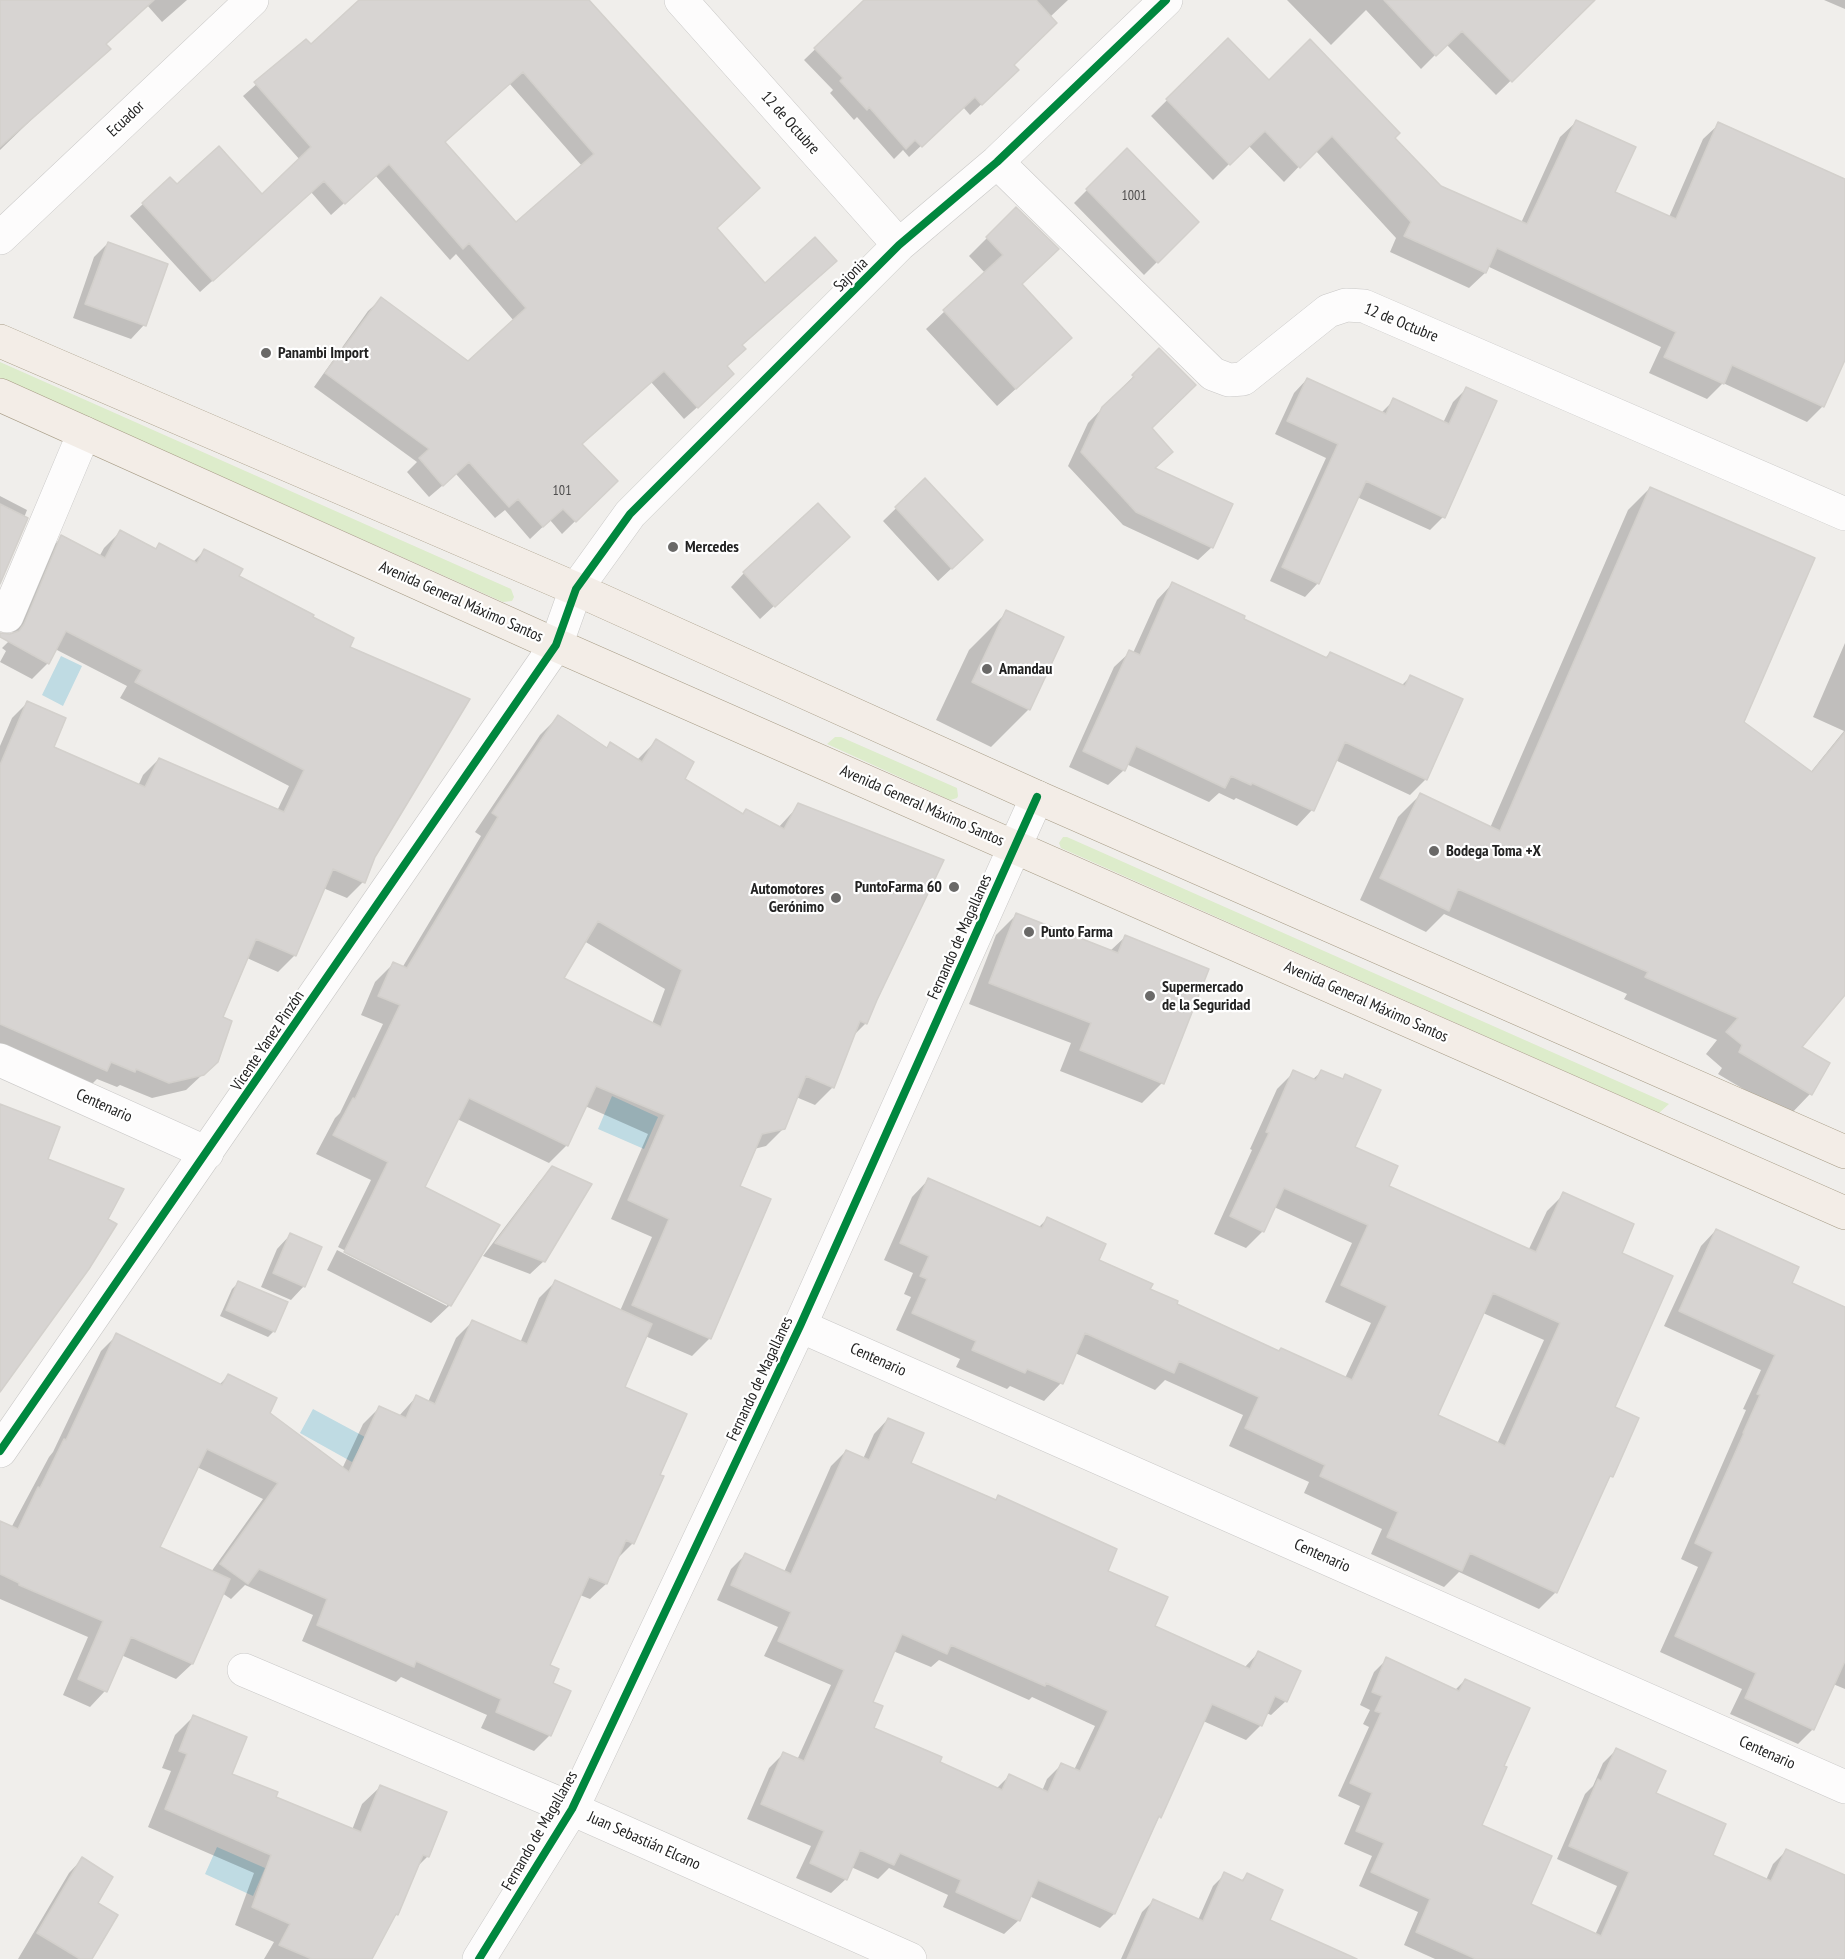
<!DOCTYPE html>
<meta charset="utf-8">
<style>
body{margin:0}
canvas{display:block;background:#f0eeeb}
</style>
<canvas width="1845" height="1959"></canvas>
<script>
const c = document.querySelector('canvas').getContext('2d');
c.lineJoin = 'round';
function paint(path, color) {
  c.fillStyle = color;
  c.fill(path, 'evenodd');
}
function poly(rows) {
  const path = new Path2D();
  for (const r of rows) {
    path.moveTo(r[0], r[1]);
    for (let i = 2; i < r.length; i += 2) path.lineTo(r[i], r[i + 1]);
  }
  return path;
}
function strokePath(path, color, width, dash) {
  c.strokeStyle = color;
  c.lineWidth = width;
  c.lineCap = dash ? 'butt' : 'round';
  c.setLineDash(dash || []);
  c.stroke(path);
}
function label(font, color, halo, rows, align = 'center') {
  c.font = font + ' "PT Sans Narrow",sans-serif';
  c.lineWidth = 4.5;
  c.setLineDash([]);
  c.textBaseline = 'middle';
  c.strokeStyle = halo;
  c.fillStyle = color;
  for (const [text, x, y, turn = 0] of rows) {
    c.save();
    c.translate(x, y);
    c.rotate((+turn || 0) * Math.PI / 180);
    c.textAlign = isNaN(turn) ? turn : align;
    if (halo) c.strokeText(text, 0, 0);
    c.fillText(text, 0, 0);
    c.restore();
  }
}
const grass = poly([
 [0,362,511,589,514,597,512,601,503,602,0,378],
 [835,737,841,737,957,788,958,796,957,798,950,800,827,744],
 [1063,837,1067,837,1669,1104,1659,1113,1061,848,1059,843]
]);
const water = poly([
 [61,656,82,666,63,706,42,695],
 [612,1096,658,1117,644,1149,598,1129],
 [313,1409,365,1437,352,1462,300,1433],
 [217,1847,265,1868,253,1896,205,1874]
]);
const shadow = poly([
 [0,0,187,0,162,22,147,5,104,44,28,123,0,150],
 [359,0,582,0,715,229,765,285,823,273,741,346,725,367,720,387,684,419,651,382,581,444,616,481,562,534,550,520,530,539,505,510,495,518,456,474,429,497,407,472,417,462,314,387,368,311,381,299,468,363,514,321,456,254,450,260,375,175,331,215,311,192,200,292,130,216,170,179,177,186,262,196,300,160,243,96,306,41,311,46,360,1],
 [509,83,582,166,516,224,444,143],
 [866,0,1068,0,1050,17,1012,65,1006,81,970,115,963,107,909,157,903,150,894,159,857,117,854,120,830,93,833,90,804,60],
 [1287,0,1572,0,1582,11,1496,95,1446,44,1421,69,1366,10,1331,45],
 [1824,0,1845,0,1845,9],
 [1228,40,1269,82,1393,138,1441,187,1521,223,1560,137,1576,122,1613,193,1669,217,1703,139,1719,124,1845,180,1845,357,1823,406,1807,422,1723,383,1707,399,1649,373,1661,347,1487,266,1485,273,1469,288,1390,252,1396,238,1315,150,1284,182,1248,145,1213,180,1151,116],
 [1127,150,1197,222,1144,275,1074,203],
 [1016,209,1021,284,1052,356,997,406,926,329,985,273,969,256],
 [108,243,144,325,131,339,73,318,94,257],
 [1159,350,1150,428,1153,469,1212,547,1198,560,1123,525,1068,466,1088,423],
 [1307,379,1381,413,1394,400,1443,423,1453,402,1466,389,1443,517,1430,530,1357,497,1318,583,1305,597,1270,581,1326,458,1275,434,1294,393],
 [925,480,967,554,938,581,883,521],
 [1650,488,1742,722,1810,773,1844,731,1813,717,1845,643,1845,993,1800,1048,1828,1064,1810,1094,1789,1116,1718,1074,1722,1068,1706,1054,1717,1040,1624,999,1627,994,1444,914,1426,932,1360,900,1398,817,1420,795,1490,828,1628,510],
 [0,496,27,510,0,580],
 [120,532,154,550,159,545,193,562,204,551,237,577,311,618,348,647,374,856,363,882,347,898,323,888,294,956,278,972,247,958,221,1018,217,1061,186,1090,152,1098,120,1085,117,1087,97,1079,89,1087,0,1047,0,746,12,718,28,702,52,748,138,786,143,775,159,759,277,811,289,786,120,698,127,686,55,649,48,663,32,679,0,662,6,651,2,648,9,641,46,553,62,537,99,557,104,548],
 [834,550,760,619,731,587,744,573],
 [1172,584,1325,658,1330,653,1401,686,1410,677,1426,779,1410,795,1335,760,1312,810,1297,826,1236,798,1234,800,1219,793,1209,802,1126,764,1124,770,1108,785,1069,767,1114,667,1130,652,1133,653,1157,600],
 [1007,612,1029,709,991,747,936,720,969,650],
 [558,717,605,749,610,744,637,760,656,741,682,779,742,815,746,810,778,828,799,805,866,1023,852,1037,833,1087,815,1105,796,1097,784,1128,766,1146,754,1149,738,1187,710,1338,692,1356,645,1336,623,1387,658,1475,633,1543,616,1560,606,1584,590,1599,580,1595,548,1666,551,1683,550,1735,534,1751,481,1728,487,1715,401,1677,396,1682,302,1641,313,1615,245,1585,231,1599,222,1593,192,1664,176,1679,121,1655,105,1691,90,1707,63,1695,88,1637,0,1599,0,1523,11,1528,49,1457,53,1452,101,1351,117,1335,219,1385,228,1376,268,1414,342,1469,363,1424,379,1408,399,1416,416,1397,428,1402,456,1338,472,1322,520,1343,539,1298,555,1282,620,1311,652,1237,611,1219,648,1134,585,1106,567,1145,549,1163,457,1119,423,1188,450,1305,431,1323,327,1270,337,1250,447,1306,447,1302,338,1247,371,1180,316,1154,335,1118,340,1113,383,1024,361,1015,375,982,393,964,402,968,481,836,475,832,540,735],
 [584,941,665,989,652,1024,562,979],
 [197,1467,263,1499,211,1572,158,1548],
 [1016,915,1110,951,1125,937,1162,1083,1142,1103,1060,1071,1071,1043,969,1004,996,935],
 [1294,1072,1312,1080,1321,1072,1341,1080,1345,1076,1353,1147,1387,1186,1528,1251,1547,1211,1564,1194,1620,1254,1611,1476,1606,1481,1556,1592,1539,1609,1459,1572,1444,1587,1371,1554,1382,1529,1304,1493,1309,1482,1229,1446,1243,1415,1165,1380,1155,1390,1075,1353,1061,1383,1044,1401,1010,1386,1007,1389,956,1367,960,1359,896,1330,911,1297,904,1294,913,1273,884,1260,912,1197,929,1179,1038,1228,1047,1219,1097,1261,1175,1305,1278,1352,1345,1378,1371,1323,1325,1302,1352,1243,1274,1207,1263,1231,1246,1248,1214,1234,1252,1150,1250,1149,1277,1089],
 [1483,1313,1544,1340,1497,1444,1436,1416],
 [552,1168,544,1261,530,1274,483,1256,539,1182],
 [1716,1230,1790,1283,1845,1308,1845,1689,1833,1684,1813,1729,1798,1744,1730,1714,1742,1689,1660,1652,1698,1567,1681,1559,1746,1410,1743,1409,1761,1370,1664,1326,1701,1246],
 [290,1235,304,1286,291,1300,261,1287,277,1249],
 [238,1283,274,1331,268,1337,220,1316,232,1289],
 [888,1419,909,1464,995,1501,999,1497,1106,1571,1153,1627,1244,1668,1258,1653,1286,1701,1271,1715,1266,1713,1261,1725,1246,1740,1203,1721,1114,1914,1100,1928,1029,1896,1019,1920,1004,1934,943,1907,948,1895,889,1868,878,1879,851,1867,846,1879,831,1893,796,1878,811,1846,747,1819,769,1768,783,1754,797,1760,831,1685,764,1656,778,1627,717,1600,731,1569,745,1555,784,1572,831,1466,846,1451,863,1459,874,1434],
 [893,1651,931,1667,939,1660,1029,1700,1032,1697,1095,1726,1074,1770,1061,1765,1047,1779,1042,1791,1009,1776,996,1789,938,1763,872,1728,871,1702],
 [1387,1659,1455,1690,1465,1680,1480,1825,1529,1905,1595,1935,1617,1886,1557,1859,1585,1794,1593,1786,1603,1763,1616,1750,1711,1855,1766,1880,1773,1864,1786,1851,1845,1876,1845,1959,1435,1959,1404,1945,1418,1912,1359,1886,1372,1856,1344,1844,1360,1806,1338,1796,1369,1727,1363,1724,1370,1710,1360,1705,1374,1672],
 [193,1717,230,1774,274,1798,352,1830,362,1804,380,1787,445,1813,427,1857,415,1869,397,1914,391,1920,370,1959,264,1959,274,1942,235,1925,254,1873,148,1827,171,1771,162,1768,175,1735],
 [82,1859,96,1903,90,1959,18,1959,69,1873],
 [1225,1874,1241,1881,1247,1875,1268,1921,1301,1959,1121,1959,1142,1912,1153,1901,1198,1920,1213,1886]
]);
const building = poly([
 [0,0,154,0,106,44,111,49,0,147,0,0],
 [359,0,589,0,760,188,717,228,765,283,815,237,837,261,742,345,746,349,727,366,734,374,698,408,664,371,582,444,618,481,576,522,563,509,543,527,518,499,509,507,469,462,443,486,419,458,429,449,325,373,381,297,468,361,526,308,469,243,463,249,389,164,345,204,324,181,213,281,142,203,170,177,177,184,219,146,262,194,311,147,254,82,306,39,311,44,359,0],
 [523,72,594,154,516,222,445,142,523,72],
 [864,0,1036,0,1057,23,1014,65,1019,70,982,105,975,97,922,147,915,140,906,149,869,107,867,110,840,81,843,78,814,48,864,0],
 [1384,0,1595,0,1512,82,1462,31,1436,56,1384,0],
 [1228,38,1269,80,1310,39,1400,133,1395,138,1441,186,1527,224,1576,120,1636,147,1615,192,1676,219,1718,122,1845,179,1845,360,1824,407,1732,365,1724,384,1664,357,1676,332,1497,248,1486,273,1404,236,1411,222,1332,136,1300,168,1265,131,1230,165,1166,99,1228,38],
 [1127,148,1199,222,1158,263,1086,189,1127,148],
 [1016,207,1059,249,1022,284,1072,338,1016,389,943,310,1003,255,986,237,1016,207],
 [108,242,168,264,146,326,85,304,108,242],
 [1159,348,1196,385,1152,428,1173,452,1155,468,1233,504,1213,548,1136,512,1081,452,1102,407,1134,377,1132,375,1159,348],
 [1307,378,1386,414,1393,398,1449,424,1466,387,1497,401,1445,518,1366,481,1319,584,1282,567,1338,444,1287,421,1307,378],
 [925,478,983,540,952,569,895,507,925,478],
 [1650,487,1815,558,1744,722,1812,772,1845,732,1845,995,1802,1047,1830,1063,1812,1095,1739,1052,1742,1045,1726,1032,1738,1018,1645,977,1648,972,1458,889,1449,911,1380,878,1420,793,1500,831,1650,487],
 [818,503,850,537,775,607,743,572,818,503],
 [0,504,28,518,0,584,0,504],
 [120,530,156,549,159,543,197,563,204,549,243,569,239,576,314,615,313,617,354,638,350,647,470,699,375,857,365,883,333,869,296,956,256,939,223,1017,232,1021,218,1062,204,1075,169,1083,136,1069,135,1072,111,1062,107,1071,0,1024,0,765,27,701,66,718,54,747,145,787,159,758,284,812,304,770,135,682,142,670,66,631,49,664,0,637,0,633,10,634,19,631,24,624,61,535,105,558,120,530],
 [1172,582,1245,616,1244,619,1327,658,1330,652,1405,686,1410,675,1463,699,1427,780,1345,742,1314,811,1252,783,1251,785,1231,776,1225,788,1136,746,1125,771,1083,751,1129,650,1140,655,1172,582],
 [1006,610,1064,637,1030,710,972,682,1006,610],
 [558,715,607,748,610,742,642,762,656,739,694,762,685,779,743,814,746,809,784,829,798,803,944,860,877,1000,867,1024,860,1021,834,1088,806,1076,785,1129,762,1134,740,1186,771,1199,711,1339,632,1305,669,1219,628,1200,665,1115,596,1086,568,1146,469,1098,425,1187,500,1225,451,1306,344,1252,388,1162,333,1135,353,1098,355,1099,400,1005,378,996,393,962,407,968,498,817,492,813,558,715],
 [598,921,682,970,661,1027,564,978,598,921],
 [1016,913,1118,953,1125,935,1209,969,1164,1084,1080,1050,1091,1023,989,983,1016,913],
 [1293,1070,1316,1080,1321,1070,1343,1079,1345,1074,1381,1090,1355,1147,1398,1166,1389,1186,1536,1252,1563,1192,1634,1224,1622,1253,1673,1276,1615,1407,1639,1418,1613,1477,1610,1476,1557,1593,1470,1553,1462,1571,1387,1537,1398,1512,1320,1476,1325,1465,1245,1428,1259,1397,1179,1361,1174,1373,1085,1333,1063,1384,1027,1369,1025,1373,972,1350,976,1341,912,1313,927,1279,920,1276,929,1256,900,1243,928,1178,1042,1228,1047,1217,1106,1244,1099,1260,1153,1284,1150,1289,1178,1301,1177,1304,1279,1351,1281,1348,1352,1380,1387,1306,1341,1285,1368,1225,1284,1188,1264,1232,1230,1216,1269,1133,1266,1132,1293,1070],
 [1493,1293,1560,1323,1505,1446,1438,1415,1493,1293],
 [0,1104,60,1127,48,1159,124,1189,108,1219,117,1224,89,1269,0,1392,0,1104],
 [552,1166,592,1184,545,1262,495,1243,552,1166],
 [1716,1229,1799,1267,1792,1283,1845,1307,1845,1661,1814,1730,1745,1698,1756,1673,1675,1636,1713,1552,1695,1543,1744,1433,1743,1433,1760,1395,1757,1394,1775,1355,1679,1311,1716,1229],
 [290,1233,322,1247,305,1287,273,1273,290,1233],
 [555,1280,652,1324,625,1387,687,1414,660,1475,664,1476,634,1544,626,1540,607,1584,589,1577,550,1665,559,1669,553,1683,571,1691,551,1736,496,1712,501,1699,416,1661,414,1667,317,1625,327,1599,259,1569,248,1584,220,1564,278,1483,207,1449,160,1547,230,1579,193,1664,131,1637,107,1692,78,1679,103,1621,19,1585,19,1583,0,1574,0,1521,18,1529,38,1487,40,1488,64,1439,66,1440,116,1333,222,1385,228,1374,277,1398,270,1413,349,1472,379,1406,406,1418,416,1395,435,1404,472,1320,527,1344,555,1280],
 [238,1281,288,1302,275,1332,226,1310,238,1281],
 [888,1418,924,1433,911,1463,996,1500,998,1495,1117,1549,1108,1571,1168,1597,1155,1626,1250,1669,1258,1651,1301,1671,1287,1702,1275,1696,1262,1726,1212,1704,1161,1818,1159,1816,1115,1914,1038,1880,1020,1921,956,1892,961,1880,900,1853,894,1865,860,1850,847,1880,810,1863,824,1831,761,1804,783,1752,804,1761,844,1670,778,1641,791,1612,731,1585,745,1553,791,1574,846,1450,869,1460,888,1418],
 [902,1634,947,1654,951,1645,1045,1686,1046,1683,1108,1711,1080,1771,1061,1763,1048,1792,1009,1774,1002,1790,940,1762,942,1757,874,1728,883,1706,873,1702,902,1634],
 [1386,1657,1459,1691,1465,1679,1530,1708,1504,1766,1507,1767,1482,1825,1552,1856,1531,1904,1601,1936,1629,1872,1569,1846,1598,1779,1601,1781,1616,1748,1666,1771,1656,1793,1726,1824,1713,1855,1771,1881,1786,1849,1845,1875,1845,1959,1476,1959,1416,1932,1430,1899,1371,1872,1384,1843,1356,1831,1372,1793,1350,1783,1381,1713,1375,1711,1382,1696,1372,1692,1386,1657],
 [193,1715,247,1737,232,1774,278,1792,276,1797,361,1832,380,1785,447,1812,429,1857,423,1855,398,1915,396,1914,372,1959,312,1959,279,1945,290,1924,252,1907,271,1855,165,1809,187,1754,179,1751,193,1715],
 [82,1857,113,1877,98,1903,118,1915,92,1959,80,1959,37,1933,82,1857],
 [1224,1872,1243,1881,1247,1873,1283,1890,1270,1920,1357,1959,1127,1959,1153,1899,1203,1921,1224,1872]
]);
const minor = poly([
 [681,0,899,245],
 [997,162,1213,374,1229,380,1243,379,1328,311,1346,305,1364,306,1845,514],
 [0,238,252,0],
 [7,616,84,433],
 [0,1060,207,1153],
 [800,1326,1845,1787],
 [0,1451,556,645,576,589,630,514,899,245,997,162,1166,0],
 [244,1670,572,1809,910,1959],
 [479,1959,572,1809,800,1326,1037,797]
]);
const major = poly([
 [0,341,576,589,1037,797,1845,1152],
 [0,395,556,645,1845,1213]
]);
const cycleway = poly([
 [0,1451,556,645,576,589,630,514,899,245,997,162,1166,0],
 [479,1959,572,1809,800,1326,1037,797]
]);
const markers = [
 [266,353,6,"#6a6968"],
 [673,547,6,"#6a6968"],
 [987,669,6,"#6a6968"],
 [1434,851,6,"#6a6968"],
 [954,887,6,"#6a6968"],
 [836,898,6,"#6a6968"],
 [1029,932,6,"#6a6968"],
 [1150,996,6,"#6a6968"]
];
const numberNames = [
 ["1001",1134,196],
 ["101",562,491]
];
const streetNames = [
 ["Ecuador",126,119,-43],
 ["12 de Octubre",790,123,48],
 ["Sajonia",851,275,-45],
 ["12 de Octubre",1401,323,22],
 ["Avenida General Máximo Santos",461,602,24],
 ["Avenida General Máximo Santos",922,806,24],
 ["Fernando de Magallanes",960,937,-66],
 ["Avenida General Máximo Santos",1366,1002,24],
 ["Vicente Yanez Pinzón",268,1041,-56],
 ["Centenario",104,1106,24],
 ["Centenario",878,1360,24],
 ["Fernando de Magallanes",760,1379,-65],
 ["Centenario",1322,1556,24],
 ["Centenario",1767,1753,24],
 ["Fernando de Magallanes",540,1831,-60],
 ["Juan Sebastián Elcano",644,1841,24]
];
const poiNames = [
 ["Panambi Import",278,353],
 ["Mercedes",685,547],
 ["Amandau",999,669],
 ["Bodega Toma +X",1446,851],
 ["PuntoFarma 60",942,887,"right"],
 ["Automotores",824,889,"right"],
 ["Gerónimo",824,907,"right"],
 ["Punto Farma",1041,932],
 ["Supermercado",1162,987],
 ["de la Seguridad",1162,1005]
];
paint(grass, '#ddeccb');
paint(water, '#bfdbe3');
paint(shadow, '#0003');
paint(building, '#d7d4d2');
strokePath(building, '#d3d0cc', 1.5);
strokePath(minor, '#c9c8c7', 34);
strokePath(major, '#a79c86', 34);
strokePath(minor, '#fdfcfc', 33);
strokePath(major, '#f3ede7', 33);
strokePath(cycleway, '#00873e', 8);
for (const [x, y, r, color] of markers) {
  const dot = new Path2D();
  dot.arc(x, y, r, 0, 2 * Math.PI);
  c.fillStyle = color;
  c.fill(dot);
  strokePath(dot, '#fff', 2);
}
label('14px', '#4f4e4e', null, numberNames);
label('16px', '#222', '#fff', streetNames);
label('bold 16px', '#222', '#fff', poiNames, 'left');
</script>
